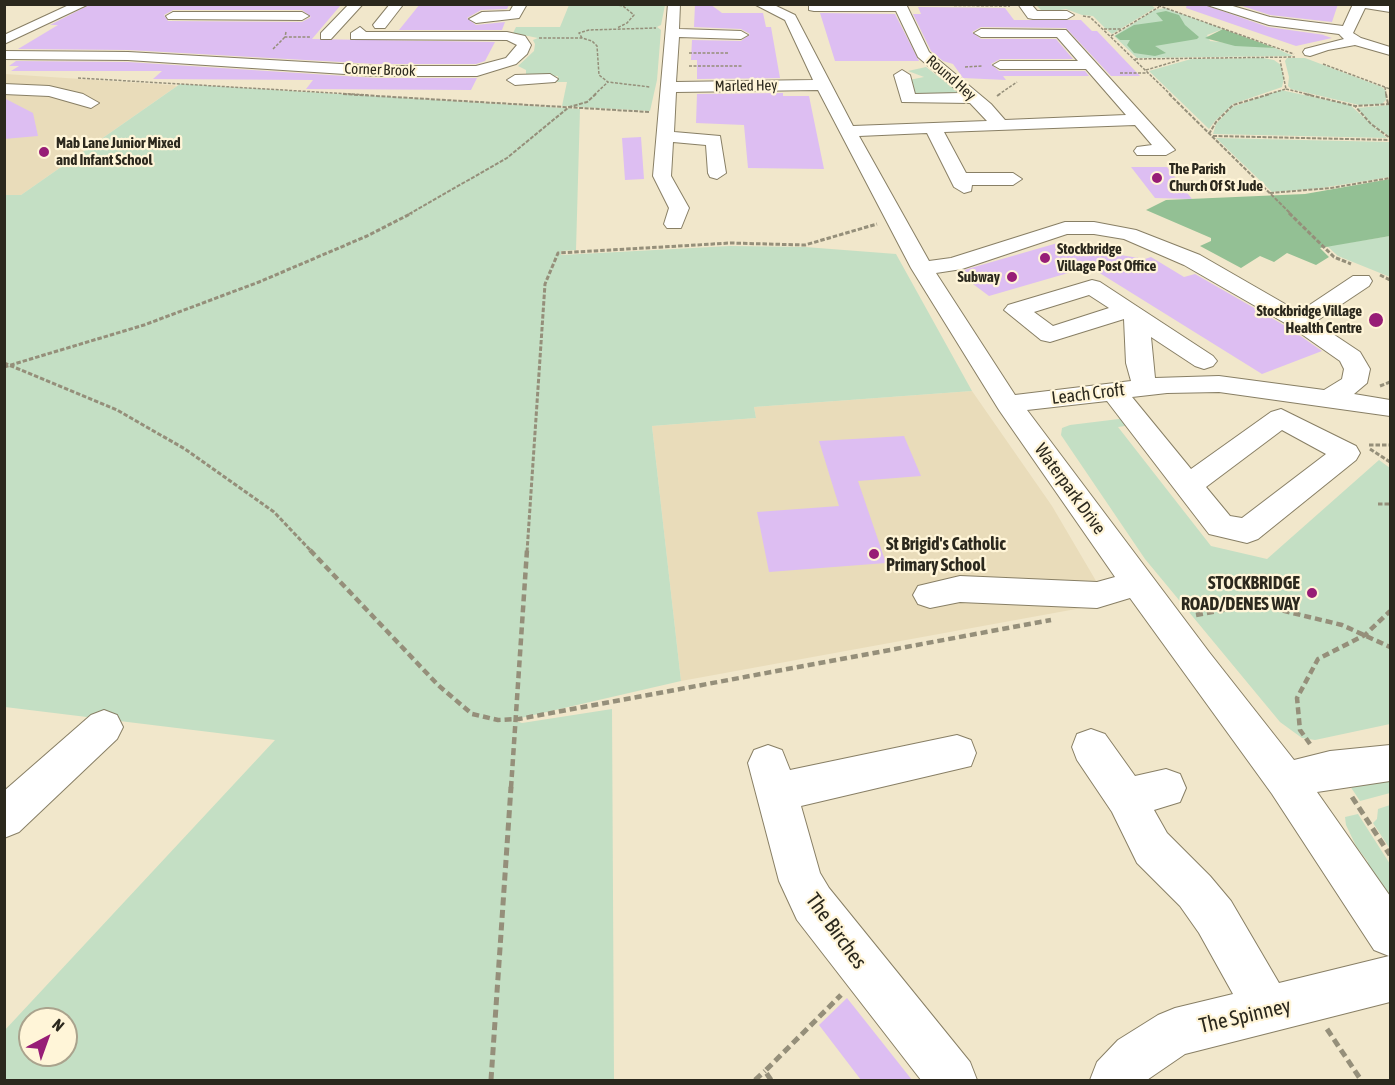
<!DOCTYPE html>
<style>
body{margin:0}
#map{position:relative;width:1395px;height:1085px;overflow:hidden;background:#f1e7cb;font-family:"Asap Condensed",sans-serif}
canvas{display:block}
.frame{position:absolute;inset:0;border:6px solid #2b281d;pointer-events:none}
.north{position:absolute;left:18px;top:1007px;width:60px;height:60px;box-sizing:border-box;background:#fff5d8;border:2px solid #aaa38d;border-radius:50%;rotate:41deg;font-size:16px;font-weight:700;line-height:24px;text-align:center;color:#2b281d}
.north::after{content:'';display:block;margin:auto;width:21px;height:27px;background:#971d76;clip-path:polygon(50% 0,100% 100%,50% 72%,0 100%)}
</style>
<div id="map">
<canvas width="1395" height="1085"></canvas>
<div class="frame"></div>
<div class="north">N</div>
</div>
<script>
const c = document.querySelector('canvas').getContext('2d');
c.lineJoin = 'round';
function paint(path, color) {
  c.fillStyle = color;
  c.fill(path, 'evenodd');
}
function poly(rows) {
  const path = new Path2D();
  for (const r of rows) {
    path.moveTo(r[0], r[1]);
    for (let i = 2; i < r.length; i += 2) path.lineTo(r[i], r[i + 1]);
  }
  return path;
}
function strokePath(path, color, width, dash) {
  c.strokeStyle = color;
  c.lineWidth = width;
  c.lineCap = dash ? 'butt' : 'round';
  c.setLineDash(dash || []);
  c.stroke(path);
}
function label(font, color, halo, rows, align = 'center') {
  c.font = font + ' "Asap Condensed",sans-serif';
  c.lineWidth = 4.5;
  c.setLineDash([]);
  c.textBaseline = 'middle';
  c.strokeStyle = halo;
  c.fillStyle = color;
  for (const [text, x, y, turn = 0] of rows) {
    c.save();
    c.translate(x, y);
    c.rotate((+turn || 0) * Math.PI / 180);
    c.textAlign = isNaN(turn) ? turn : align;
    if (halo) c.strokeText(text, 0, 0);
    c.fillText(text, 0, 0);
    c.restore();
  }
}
const built = poly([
 [5,74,172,85,177,86,21,195,5,195],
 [972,391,1052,506,1109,603,681,681,652,426,756,418,754,407]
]);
const green = poly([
 [1150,4,1155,8,1112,34,1107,30,1111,29,1106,29,1093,16,1082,15,1066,9,1044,13,1036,5],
 [569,5,665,5,661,25,657,27,661,30,657,80,650,111,562,106,567,82,557,82,558,76,526,75,526,70,518,66,534,51,535,44,533,40,538,38,513,33,516,27,560,27],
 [1165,8,1223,29,1207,35,1210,41,1275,48,1293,56,1137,58,1114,36,1154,10],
 [1263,58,1274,60,1281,65,1284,78,1282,87,1233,104,1215,121,1209,129,1149,71,1191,59],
 [1287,58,1305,58,1382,87,1386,91,1386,100,1382,104,1359,105,1291,89,1288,86,1289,77,1285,61],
 [926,67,939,77,961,94,916,94,913,92,909,80,924,77,908,71],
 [180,84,580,109,576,250,561,251,561,255,730,246,805,247,896,254,972,391,754,407,756,418,652,426,681,681,512,720,522,723,612,709,614,1080,5,1080,4,1031,275,740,5,707,5,195,21,195],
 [30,1019,66,1019,66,1055,30,1055],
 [1281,90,1350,105,1387,138,1213,134,1216,124,1232,107],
 [1390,105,1390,137,1372,124,1357,108],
 [1216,138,1389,142,1390,177,1321,188,1272,192],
 [1390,236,1390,277,1338,256,1327,246],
 [1127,418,1132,425,1118,427,1211,546,1267,559,1379,460,1390,468,1390,724,1315,740,1302,738,1280,722,1145,559,1061,435,1062,428,1070,425],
 [1390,777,1390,793,1360,801,1350,786],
 [1390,805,1390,849,1373,823,1377,819,1378,809],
 [1358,814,1390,864,1390,906,1360,865,1368,862,1356,846,1346,825,1345,817]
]);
const forest = poly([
 [1166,11,1179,15,1185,25,1199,37,1197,39,1155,46,1166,53,1155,56,1134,53,1127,45,1130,40,1120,40,1115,36,1134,25,1163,21,1156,13],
 [1223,29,1275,48,1235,46,1205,38],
 [1390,179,1390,236,1320,248,1329,257,1316,265,1287,253,1274,262,1260,256,1241,268,1200,246,1211,241,1211,238,1146,210,1166,200,1305,194]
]);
const building = poly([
 [91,4,340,6,312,39,495,42,485,61,476,64,376,64,128,50,18,49,58,25,50,25],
 [173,10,302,10,311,17,302,22,168,21,164,15],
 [420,4,465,4,509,5,507,9,481,10,467,18,476,25,505,22,502,30,399,30],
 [695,4,710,4,722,13,763,13,766,27,771,27,780,78,697,79,697,60,691,60,692,40,741,41,750,34,741,29,694,27],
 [1187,4,1202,4,1268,27,1325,35,1323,35,1332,38,1296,46,1186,8],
 [1236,4,1338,4,1332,22,1270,15],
 [918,7,1005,8,1014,20,1081,20,1092,31,1097,31,1140,76,1111,76,1066,28,981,27,972,32,981,39,1056,39,1073,59,1000,59,991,64,999,71,1085,71,1089,76,1003,76,1006,80,963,78,953,64,943,61,931,51,913,14,921,14],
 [820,13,895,14,919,61,835,61],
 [16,61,128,62,376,78,477,78,471,90,306,89,313,80,153,79,162,71,11,71,19,66,9,66],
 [783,93,783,96,809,96,824,169,748,168,744,125,696,123,697,94],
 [4,98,33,113,38,136,4,139],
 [641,137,644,179,625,180,622,138],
 [1131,167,1167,167,1192,199,1155,198],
 [1061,242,1066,246,1145,259,1151,257,1184,277,1195,274,1289,328,1322,351,1262,374,1098,272,1082,269,989,296,957,272],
 [904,436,921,476,858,481,886,563,769,572,757,512,839,506,819,441],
 [847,998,874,1032,912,1080,861,1080,819,1025]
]);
const pathFar4 = poly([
 [610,4,623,6,634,15,627,23,617,28],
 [1101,4,1154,5],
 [1154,4,1294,54],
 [918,5,1010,6],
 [1083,16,1090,17,1171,95],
 [1104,29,1121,29],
 [286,32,285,37,311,37],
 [1111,36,1159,7],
 [539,38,582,38,592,41,597,46,599,75,608,82,650,87],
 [582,38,579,33,589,30,656,28],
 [273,49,285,37],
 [689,53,729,53],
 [1135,59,1295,57],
 [1323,64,1390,89],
 [689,66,742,66],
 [965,67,982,66],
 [1146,70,1180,60],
 [1120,73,1148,73],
 [78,78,368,95],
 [1385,87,1386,95],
 [1286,89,1311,95],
 [594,95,608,82],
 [998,95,1017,82],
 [1265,95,1286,89,1280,60]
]);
const pathFar3 = poly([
 [343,94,649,112],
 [1169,94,1291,214],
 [1305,94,1355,106],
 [1386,94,1388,104],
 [997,96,1000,94],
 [1390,104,1355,106,1371,124,1390,138],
 [1209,134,1216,122,1233,105,1270,94],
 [1213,136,1390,140],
 [1270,193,1331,188,1390,178],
 [409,214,507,158,569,107,587,102,596,94]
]);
const pathFar2 = poly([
 [1289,213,1334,257,1351,264],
 [1380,275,1390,280],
 [4,363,117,410,185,449,274,512,312,552],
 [4,367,144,325,259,282,367,236,412,213],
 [1380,386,1390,382],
 [1369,445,1390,445],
 [1370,449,1390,462],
 [1378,504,1390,504],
 [527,552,545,284,558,253,730,243,805,245,877,224]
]);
const pathFar1 = poly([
 [310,550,438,685,472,714,498,720,519,719,1051,620],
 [1196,615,1246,606,1276,609,1342,625,1390,647],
 [1310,744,1300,730,1297,698,1318,659,1365,635,1390,611],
 [511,788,527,550]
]);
const path = poly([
 [1352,797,1390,855],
 [1327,1029,1361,1080],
 [491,1080,511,787],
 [755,1080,765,1071],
 [771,1080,765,1071,841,995]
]);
const minor = poly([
 [71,4,89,4,4,44,4,35,71,4],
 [349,4,363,4,331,39,321,39,321,33,349,4],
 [390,4,402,6,385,28,375,28,373,25,390,4],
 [514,4,527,4,519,18,476,23,469,19,482,12,510,11,514,4],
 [668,4,680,4,679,29,741,31,748,35,741,39,679,37,676,82,813,80,785,20,754,4,772,4,795,15,853,126,987,121,970,103,902,102,894,75,902,70,910,75,915,94,960,93,918,57,896,11,814,11,809,10,809,4,906,4,929,52,991,104,1005,120,1126,115,1086,69,1000,69,993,65,1000,61,1078,61,1057,37,981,37,974,33,981,29,1066,30,1175,150,1166,155,1137,155,1134,151,1137,147,1152,145,1135,125,944,132,966,173,1013,173,1022,179,1013,185,972,185,971,191,964,193,954,187,927,133,859,136,929,261,951,258,1065,222,1094,222,1136,230,1200,255,1299,312,1353,276,1369,276,1372,281,1369,286,1315,322,1360,352,1370,369,1367,383,1354,394,1390,400,1390,416,1219,392,1167,393,1132,397,1191,469,1271,412,1281,409,1356,446,1360,453,1356,460,1258,539,1247,543,1209,534,1107,401,1027,410,1209,652,1294,760,1330,751,1390,745,1390,781,1317,792,1390,896,1390,1002,1185,1054,1147,1080,1090,1080,1097,1062,1118,1040,1158,1015,1175,1008,1233,994,1199,933,1180,906,1137,863,1112,812,1077,760,1072,747,1077,734,1091,729,1105,734,1135,776,1166,769,1180,774,1186,788,1180,802,1154,810,1167,833,1210,876,1231,901,1279,983,1389,956,1374,950,1272,794,1130,598,1097,608,960,602,930,608,918,604,913,595,918,586,960,576,1097,582,1115,577,999,410,911,268,818,90,676,92,674,132,720,136,726,173,717,179,710,177,708,173,706,145,673,142,671,176,689,208,681,228,667,228,664,224,669,208,653,176,668,4],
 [1067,234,1094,234,1124,239,1184,265,1290,326,1340,361,1344,369,1342,379,1324,390,1219,376,1155,378,1151,337,1195,366,1204,369,1213,366,1217,361,1213,356,1135,305,1100,282,1092,280,1008,305,1004,310,1041,340,1050,342,1124,319,1126,363,1131,381,1015,395,936,273,962,269,1067,234],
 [1089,295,1109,308,1053,326,1034,312,1089,295],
 [1282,430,1326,454,1242,518,1230,516,1206,487,1282,430],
 [1018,4,1031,4,1037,11,1067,11,1074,15,1067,19,1033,19,1028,18,1018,4],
 [1204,4,1226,4,1270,17,1343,26,1353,4,1390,4,1390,12,1365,8,1353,33,1361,38,1390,47,1390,55,1355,45,1328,50,1310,56,1305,55,1303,52,1305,49,1344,39,1339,34,1269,25,1204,4],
 [173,12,302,12,309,16,302,20,168,19,166,16,173,12],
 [360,27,366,32,507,32,525,36,531,45,527,54,516,64,477,76,376,76,128,60,4,59,4,51,128,52,376,66,476,66,506,58,517,45,507,40,351,39,351,33,360,27],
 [550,74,558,79,555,82,515,85,507,80,515,75,550,74],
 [4,84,49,86,83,94,99,103,91,108,49,96,4,94,4,84],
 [104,710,117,715,123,727,117,739,19,832,4,838,4,791,91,715,104,710],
 [957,735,971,740,976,753,971,766,801,806,820,873,829,888,970,1062,977,1080,921,1080,797,920,779,881,748,763,754,750,768,745,782,750,790,770,957,735]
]);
const markers = [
 [44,152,6,"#971d76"],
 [1157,178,6,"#971d76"],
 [1045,258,6,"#971d76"],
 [1012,277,6,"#971d76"],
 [1376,320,8,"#971d76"],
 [874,554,6,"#971d76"],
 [1312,593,6,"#971d76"]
];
const farStreetnames = [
 ["Corner Brook",380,70,2],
 ["Round Hey",951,78,41],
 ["Marled Hey",746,86,-1]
];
const farPoinames = [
 ["Mab Lane Junior Mixed",56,143],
 ["and Infant School",56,160],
 ["The Parish",1169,169],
 ["Church Of St Jude",1169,186],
 ["Stockbridge",1057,249],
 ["Village Post Office",1057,266],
 ["Subway",1000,277,"right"],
 ["Stockbridge Village",1362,311,"right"],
 ["Health Centre",1362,328,"right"]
];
const streetNames = [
 ["Leach Croft",1088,394,-7],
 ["Waterpark Drive",1070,489,54]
];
const poiNames = [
 ["St Brigid's Catholic",886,544],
 ["Primary School",886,565],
 ["STOCKBRIDGE",1300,583,"right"],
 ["ROAD/DENES WAY",1300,604,"right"]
];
const nearStreetnames = [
 ["The Birches",836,931,54],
 ["The Spinney",1245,1016,-13]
];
paint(built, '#e9dcba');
paint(green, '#c4dfc4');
paint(forest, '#93c094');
paint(building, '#ddbef2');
strokePath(minor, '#887f65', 2);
strokePath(pathFar4, '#958f7a', 1.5, [3, 1.5]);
strokePath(pathFar3, '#958f7a', 2, [4, 1.5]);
strokePath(pathFar2, '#958f7a', 3, [4.5, 2]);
strokePath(pathFar1, '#958f7a', 4.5, [7, 4]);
strokePath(path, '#958f7a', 5, [8, 4.5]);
paint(minor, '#fff');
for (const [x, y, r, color] of markers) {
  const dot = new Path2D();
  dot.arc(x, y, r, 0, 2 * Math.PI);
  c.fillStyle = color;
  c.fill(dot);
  strokePath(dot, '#fff5d8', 2);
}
label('15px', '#2b281d', '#fff5d8', farStreetnames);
label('bold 15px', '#2b281d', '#fff5d8', farPoinames, 'left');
label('18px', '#2b281d', '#fff5d8', streetNames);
label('bold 18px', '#2b281d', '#fff5d8', poiNames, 'left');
label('21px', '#2b281d', '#fff5d8', nearStreetnames);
</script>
